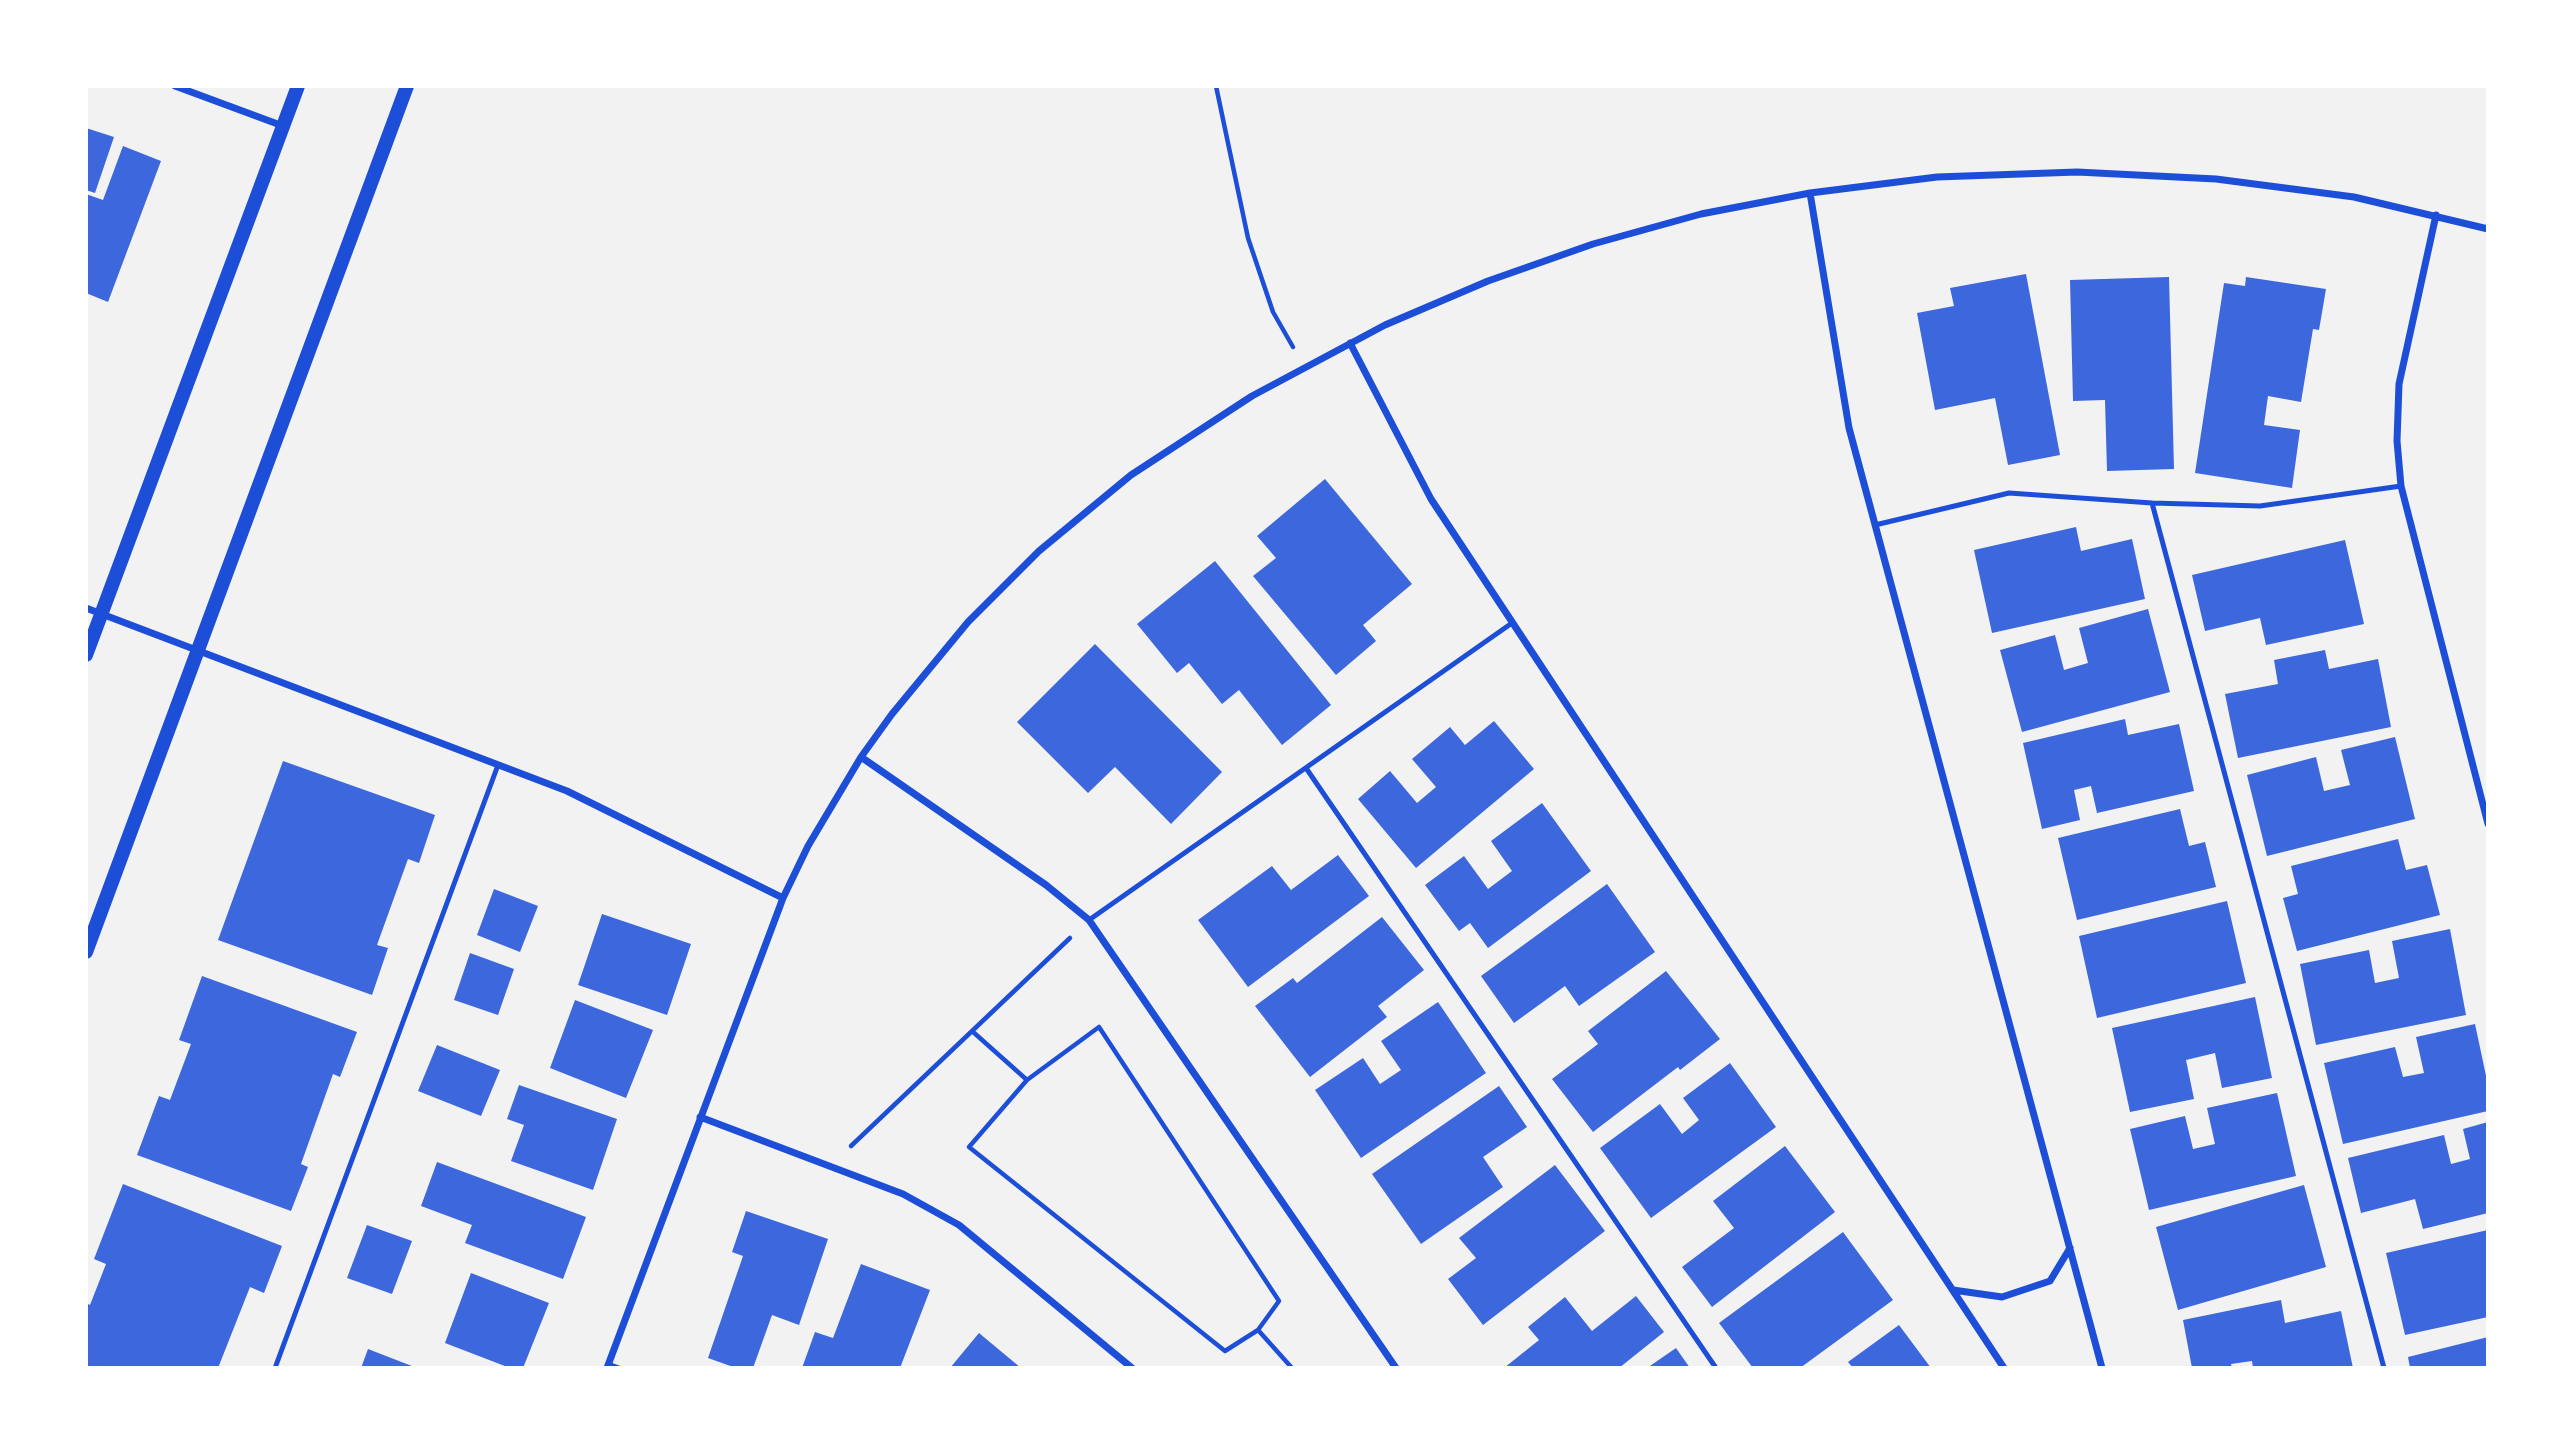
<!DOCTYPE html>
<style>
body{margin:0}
#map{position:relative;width:2574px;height:1454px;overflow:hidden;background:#f2f2f2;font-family:Rubik,sans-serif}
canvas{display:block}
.frame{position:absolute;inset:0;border:88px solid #fff;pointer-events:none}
</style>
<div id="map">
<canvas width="2574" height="1454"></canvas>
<div class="frame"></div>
</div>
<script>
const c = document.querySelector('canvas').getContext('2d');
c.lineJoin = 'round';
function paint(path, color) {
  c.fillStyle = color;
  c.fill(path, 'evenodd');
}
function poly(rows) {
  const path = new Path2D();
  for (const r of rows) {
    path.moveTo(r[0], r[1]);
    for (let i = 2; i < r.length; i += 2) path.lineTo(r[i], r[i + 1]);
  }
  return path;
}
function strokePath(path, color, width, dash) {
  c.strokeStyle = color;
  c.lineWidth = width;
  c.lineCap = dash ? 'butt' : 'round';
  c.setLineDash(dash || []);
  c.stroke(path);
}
const building = poly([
 [86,128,114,137,95,193,86,190],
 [123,146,161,161,108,302,86,293,86,194,103,200],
 [2026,274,2060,455,2008,465,1995,398,1935,410,1917,313,1954,306,1950,288],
 [2169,277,2174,469,2107,471,2105,400,2073,401,2070,280],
 [2246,277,2326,289,2319,330,2313,329,2301,402,2268,396,2264,425,2300,430,2292,488,2195,473,2224,283,2245,286],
 [1325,479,1412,584,1363,625,1376,641,1336,675,1253,576,1276,558,1257,536],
 [2076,527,2081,551,2132,539,2145,599,1992,633,1974,550],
 [2345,540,2364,624,2266,645,2260,618,2205,631,2192,575],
 [1215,561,1331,705,1282,745,1239,690,1222,704,1189,663,1177,673,1137,624],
 [2148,609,2170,692,2022,732,2000,650,2055,635,2064,670,2088,663,2079,628],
 [1095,644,1222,772,1171,824,1115,767,1088,793,1017,722],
 [2325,650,2329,669,2378,659,2391,727,2238,758,2225,694,2278,684,2274,660],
 [2125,719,2128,735,2179,724,2194,791,2097,813,2091,786,2074,790,2080,820,2042,829,2023,743],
 [1494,721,1534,769,1416,868,1358,799,1390,771,1417,803,1436,787,1412,759,1450,727,1465,745],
 [2395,737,2415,819,2267,856,2247,775,2316,757,2324,791,2350,785,2341,750],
 [283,761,435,815,419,863,408,859,377,945,388,948,372,995,218,940],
 [1542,803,1591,871,1488,948,1470,923,1459,931,1425,885,1464,856,1488,889,1512,871,1491,841],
 [2180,809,2189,846,2205,842,2216,887,2077,920,2058,838],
 [2398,839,2406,870,2427,865,2440,915,2297,951,2283,898,2298,894,2291,866],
 [1338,855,1369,896,1248,987,1198,920,1272,866,1291,890],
 [1607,884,1655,952,1579,1006,1565,986,1514,1023,1481,976],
 [494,889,538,906,520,952,477,935],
 [2227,901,2246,983,2097,1018,2079,936],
 [602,914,691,944,667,1015,578,985],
 [1382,917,1424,970,1378,1006,1387,1017,1310,1077,1255,1006,1293,978,1297,983],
 [2450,929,2466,1015,2316,1045,2300,964,2369,950,2375,983,2399,978,2392,941],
 [470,953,514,969,498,1015,454,1000],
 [1666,971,1720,1039,1680,1070,1678,1067,1593,1132,1552,1079,1598,1044,1588,1031],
 [202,976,357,1032,340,1077,333,1074,301,1164,308,1167,291,1211,137,1155,159,1096,170,1100,191,1044,179,1040],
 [2255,997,2272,1078,2222,1088,2215,1053,2186,1060,2194,1099,2130,1112,2112,1028],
 [575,1000,653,1030,626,1098,550,1068],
 [1438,1002,1486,1073,1361,1158,1315,1090,1363,1058,1380,1084,1401,1070,1381,1041],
 [2475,1024,2488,1085,2488,1111,2343,1144,2324,1063,2395,1047,2403,1077,2424,1073,2416,1037],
 [437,1045,500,1070,481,1116,418,1091],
 [1730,1063,1776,1127,1651,1218,1600,1148,1660,1104,1682,1134,1699,1120,1683,1098],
 [519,1085,617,1119,593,1190,511,1161,524,1125,507,1119],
 [1499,1086,1527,1127,1483,1157,1503,1187,1421,1244,1372,1174],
 [2277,1093,2296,1176,2149,1210,2130,1129,2185,1116,2193,1149,2215,1144,2207,1108],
 [2488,1122,2488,1213,2423,1229,2415,1199,2361,1213,2348,1158,2444,1135,2451,1164,2470,1159,2463,1129],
 [1785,1146,1835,1212,1712,1307,1682,1267,1734,1228,1713,1201],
 [437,1162,586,1217,563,1279,465,1243,472,1225,421,1206],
 [1555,1165,1605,1231,1483,1325,1448,1279,1476,1258,1459,1238],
 [123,1184,282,1246,264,1293,250,1287,218,1368,86,1368,86,1303,90,1305,106,1264,94,1259],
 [2304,1185,2326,1267,2178,1310,2156,1227],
 [746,1211,828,1239,799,1325,772,1315,753,1368,736,1368,708,1358,743,1256,732,1252],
 [367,1225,412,1241,392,1294,347,1278],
 [2488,1230,2488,1317,2405,1335,2386,1253],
 [1843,1232,1893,1300,1800,1368,1753,1368,1719,1323],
 [861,1264,930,1290,900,1368,802,1368,815,1332,833,1338],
 [471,1273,549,1303,523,1368,510,1368,445,1343],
 [1636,1296,1664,1332,1619,1368,1504,1368,1539,1340,1528,1327,1565,1297,1592,1331],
 [2281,1300,2285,1323,2341,1311,2353,1368,2253,1368,2252,1361,2231,1364,2232,1368,2192,1368,2183,1320],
 [1899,1325,1931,1368,1853,1368,1848,1362],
 [979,1333,1021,1368,950,1368],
 [2488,1337,2488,1368,2410,1368,2408,1357],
 [1676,1348,1690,1368,1647,1368],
 [368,1349,417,1368,361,1368]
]);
const path = poly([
 [1216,86,1248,238,1273,312,1293,347],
 [972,1031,1027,1080,1099,1027,1279,1301,1258,1330,1225,1351,969,1147,1027,1080],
 [851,1146,1070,938],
 [1258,1330,1292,1368]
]);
const service = poly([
 [2152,503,2384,1368],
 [1875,525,2009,493,2152,503,2260,506,2401,486],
 [1306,768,1716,1368],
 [1089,920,1512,623],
 [608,1364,619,1368],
 [275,1368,498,765]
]);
const minor = poly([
 [175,86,283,126],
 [1810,193,1849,428,2102,1368],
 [2436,215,2399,384,2397,441,2401,486,2488,824],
 [1350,343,1431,499,2004,1368],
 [86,608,567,791,783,898],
 [861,757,1046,885,1089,920,1396,1368],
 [700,1117,903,1194,959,1225,1132,1368],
 [1953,1290,2002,1297,2050,1281,2070,1248],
 [607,1368,783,898,808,846,861,757,892,714,968,622,1039,551,1131,475,1252,396,1385,325,1488,281,1593,244,1701,214,1810,193,1937,177,2077,172,2216,179,2354,197,2488,229]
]);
const secondary = poly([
 [86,655,298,86],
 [86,952,407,86]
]);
paint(building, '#3d67dc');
strokePath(path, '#1d4ed8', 4.5);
strokePath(service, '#1d4ed8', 5);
strokePath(minor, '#1d4ed8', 7);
strokePath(secondary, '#1d4ed8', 14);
</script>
